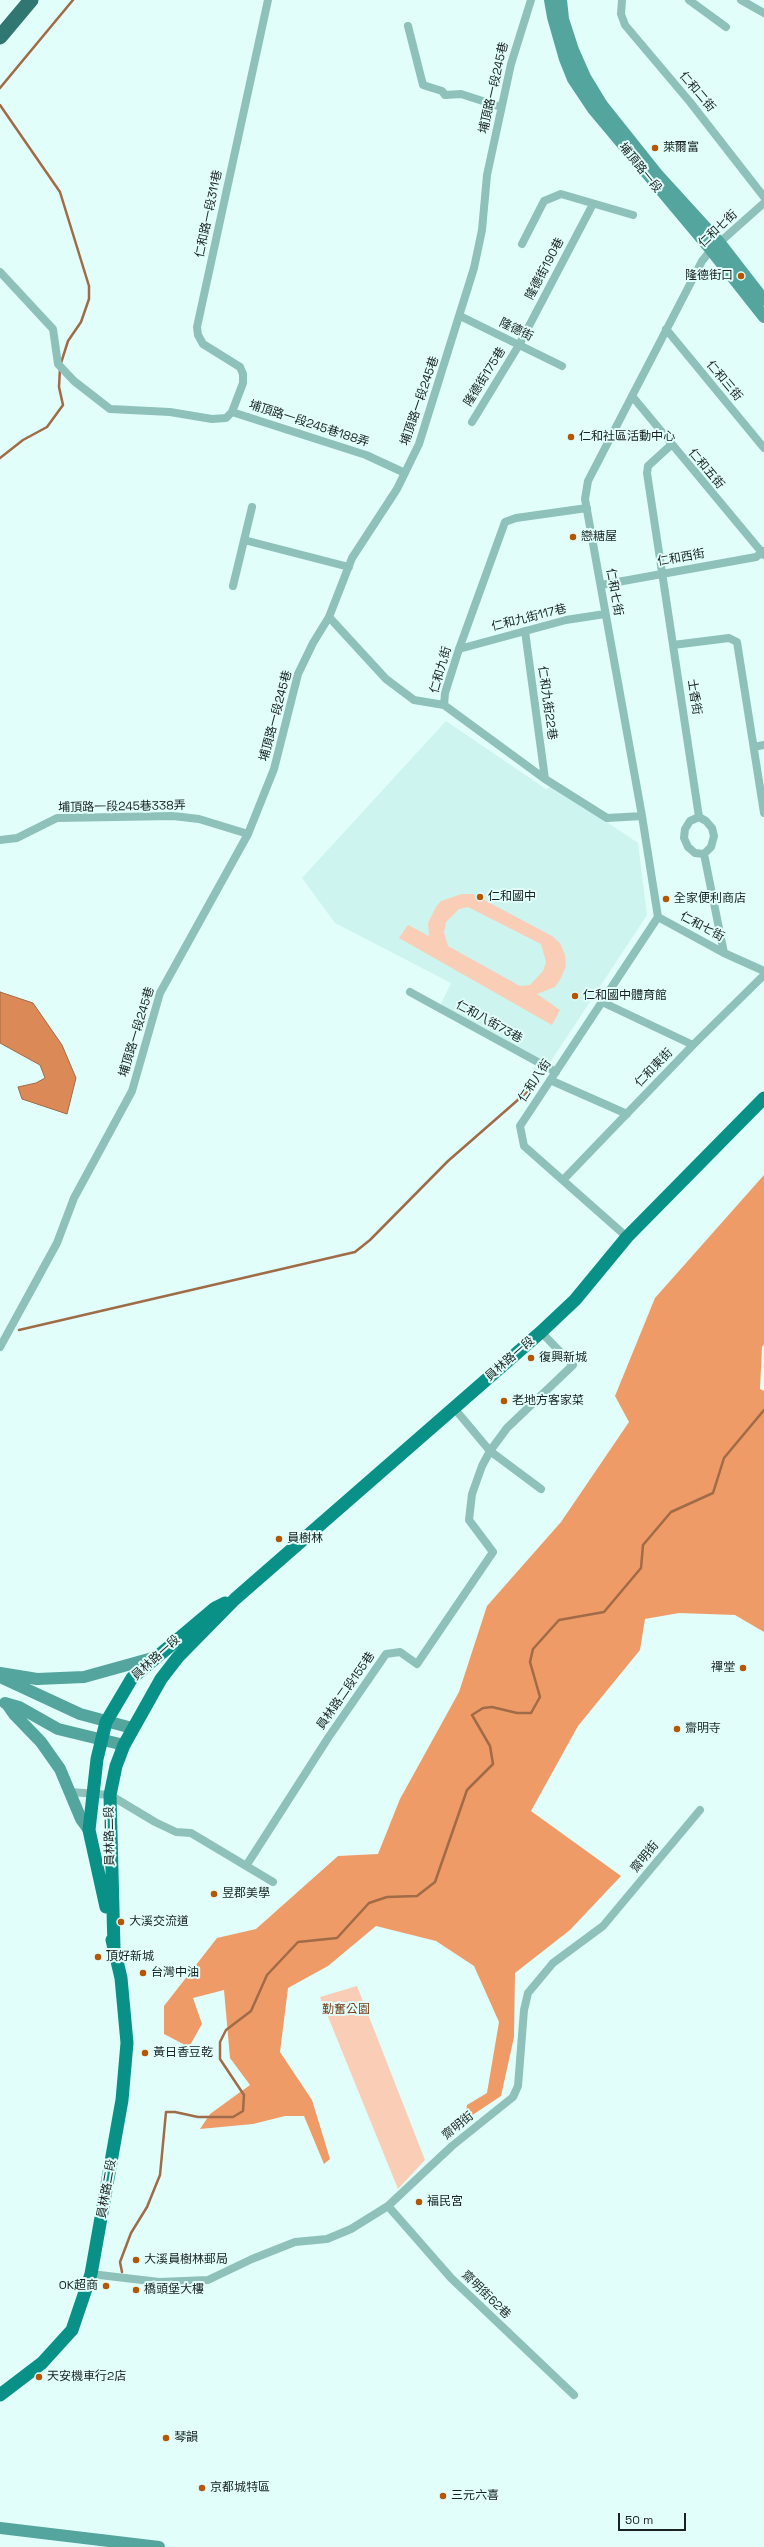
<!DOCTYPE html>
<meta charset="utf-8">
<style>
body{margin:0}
#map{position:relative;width:764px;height:2547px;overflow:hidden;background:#e1fefa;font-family:"Space Grotesk",sans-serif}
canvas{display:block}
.scale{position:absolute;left:618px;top:2513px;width:68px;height:18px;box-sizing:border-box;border:2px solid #172221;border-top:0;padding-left:5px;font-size:12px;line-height:14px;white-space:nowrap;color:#172221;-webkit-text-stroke:3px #e1fefa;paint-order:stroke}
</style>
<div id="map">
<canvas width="764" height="2547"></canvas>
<div class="scale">50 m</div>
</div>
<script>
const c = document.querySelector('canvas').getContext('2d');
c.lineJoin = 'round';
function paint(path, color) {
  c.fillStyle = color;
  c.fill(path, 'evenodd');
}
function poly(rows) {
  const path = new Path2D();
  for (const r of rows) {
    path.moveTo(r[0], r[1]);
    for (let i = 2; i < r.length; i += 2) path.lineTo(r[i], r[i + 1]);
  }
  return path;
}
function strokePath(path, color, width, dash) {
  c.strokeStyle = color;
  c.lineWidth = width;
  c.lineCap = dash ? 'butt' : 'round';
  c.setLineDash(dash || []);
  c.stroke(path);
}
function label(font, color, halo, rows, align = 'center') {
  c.font = font + ' "Space Grotesk","Noto Sans TC",sans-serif';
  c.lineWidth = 4;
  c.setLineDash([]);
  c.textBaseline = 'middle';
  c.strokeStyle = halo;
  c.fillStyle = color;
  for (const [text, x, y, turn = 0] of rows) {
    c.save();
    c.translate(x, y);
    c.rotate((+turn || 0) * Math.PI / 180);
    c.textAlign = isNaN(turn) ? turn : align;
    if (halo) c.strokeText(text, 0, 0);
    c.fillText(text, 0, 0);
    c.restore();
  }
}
const built = poly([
 [446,721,546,789,553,786,638,843,647,915,547,1067,440,1006,451,983,335,923,302,878]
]);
const green = poly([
 [462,894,473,894,552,936,560,943,565,955,566,966,561,978,555,987,537,994,560,1010,552,1025,399,938,408,925,429,936,428,923,436,907,441,901],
 [468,907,541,944,546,962,543,971,530,985,520,986,448,946,444,932,446,922,459,909],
 [357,1986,425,2160,398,2189,320,1997]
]);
const forest = poly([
 [764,1175,764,1344,762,1347,760,1389,764,1391,764,1632,735,1615,679,1613,645,1619,640,1650,578,1726,531,1811,621,1876,570,1930,515,1973,514,2037,501,2096,465,2120,467,2105,487,2093,499,2022,474,1966,436,1941,376,1926,328,1966,288,1988,280,2052,312,2100,330,2159,324,2164,304,2116,285,2116,253,2124,200,2129,210,2114,250,2085,230,2058,224,1990,193,1998,202,2024,189,2047,164,2034,164,2006,217,1938,256,1929,338,1856,378,1854,400,1799,459,1692,487,1606,561,1522,629,1422,615,1396,655,1298]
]);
const water = poly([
 [0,992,33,1003,62,1045,76,1078,67,1114,22,1099,18,1087,36,1083,45,1078,40,1065,0,1043,0,992]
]);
const stream = poly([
 [0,88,73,0],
 [0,105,60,192,89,286,89,299,81,322,68,341,61,363],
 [0,458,23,440,47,427,63,405,59,387,60,368],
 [19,1330,355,1252,370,1240,448,1161,527,1092],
 [122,2272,120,2262,131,2233,147,2207,160,2175,166,2112,175,2112,198,2117,233,2117,243,2111,244,2095,220,2059,220,2042,226,2030,251,2011,267,1975,298,1942,337,1938,369,1903,387,1897,417,1896,435,1882,467,1790,493,1764,490,1746,472,1715,483,1708,492,1707,517,1713,531,1713,540,1697,530,1662,533,1649,559,1620,604,1612,641,1568,643,1545,671,1512,713,1493,724,1458,764,1410]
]);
const street = poly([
 [622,0,621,14,625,25,690,102,764,197],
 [689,0,726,27],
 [741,0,764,13],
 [408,26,423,85,442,91,445,95,461,94,501,107],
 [764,203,711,250,702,261,588,481,585,499,642,816,658,917,724,953,764,971],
 [522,244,544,201,561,194,633,215],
 [0,272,53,329,58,364,74,381,110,409,170,412,212,419,226,418,232,412,366,455,405,473],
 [460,316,562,366],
 [666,329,764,448],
 [632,396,764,555],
 [232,412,243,383,243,374,240,367,203,344,198,335,197,327,268,0],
 [472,422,519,345,593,204],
 [671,445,648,466,647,473,699,817],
 [587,508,516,518,505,522,459,649,445,693,444,705,545,779,607,818,642,816],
 [244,540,349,567],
 [601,585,756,557,764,551],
 [233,586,252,507],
 [329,617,386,679,414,700,444,705],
 [525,631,545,779],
 [673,645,729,638,737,642,764,813],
 [459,649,566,620,605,614],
 [754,747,764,745],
 [699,817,690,821,685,829,684,838,688,847,695,853,704,854],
 [699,817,706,821,712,828,714,836,711,847,704,854],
 [0,840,17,838,57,818,173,816,199,819,248,834],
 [704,854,724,953],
 [410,992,556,1072],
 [602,1002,693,1045],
 [550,1080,627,1114],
 [564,1179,693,1045,764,975],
 [627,1237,524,1146,520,1126,658,917],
 [0,1347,57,1243,74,1198,132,1091,160,993,248,834,274,769,298,674,313,643,329,617,352,558,397,489,419,444,474,268,482,230,487,175,511,64,531,0],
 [454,1408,490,1451,541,1489],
 [71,1792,110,1795,155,1822,176,1832,191,1833,273,1882],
 [246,1866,328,1738,386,1654,400,1652,417,1664,493,1552,469,1520,472,1494,482,1466,490,1451,507,1428,573,1365,541,1332],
 [388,2206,451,2278,574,2395],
 [91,2274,159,2282,208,2280,252,2259,295,2242,327,2239,351,2229,388,2206,452,2146,513,2097,518,2086,524,2010,528,1993,553,1963,603,1926,700,1810]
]);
const secondary = poly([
 [550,0,553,17,565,59,573,79,593,109,711,250,764,317],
 [561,0,563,19,573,50,585,77,602,105,657,174,719,242,764,300],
 [0,1673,37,1679,84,1677,156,1657],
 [0,1677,80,1714,132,1728],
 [5,1703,19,1707,58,1729,124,1745],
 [7,1704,14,1714,41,1742,60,1769,81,1819,89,1830],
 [0,2528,159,2547]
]);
const primary = poly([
 [106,1907,89,1830,97,1759,106,1722,132,1678,215,1608,225,1603],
 [114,1948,110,1795,116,1766,124,1745,161,1679,178,1657,235,1599,541,1332,575,1300,627,1237,764,1098],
 [0,2395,42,2363,72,2330,91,2274,122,2100,127,2043,121,1978,112,1940]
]);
const highway = poly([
 [0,37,31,0]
]);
const markers = [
 [655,148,4,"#b45602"],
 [741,276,4,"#b45602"],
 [571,437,4,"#b45602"],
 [573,537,4,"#b45602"],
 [480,897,4,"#b45602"],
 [666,899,4,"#b45602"],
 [575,996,4,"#b45602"],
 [531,1358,4,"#b45602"],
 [504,1401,4,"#b45602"],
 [279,1539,4,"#b45602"],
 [743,1668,4,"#b45602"],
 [677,1729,4,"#b45602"],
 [214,1894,4,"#b45602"],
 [121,1922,4,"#b45602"],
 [98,1957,4,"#b45602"],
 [143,1973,4,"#b45602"],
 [145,2053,4,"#b45602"],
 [419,2202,4,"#b45602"],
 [136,2260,4,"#b45602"],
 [106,2286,4,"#b45602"],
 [136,2290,4,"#b45602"],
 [39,2377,4,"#b45602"],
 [166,2438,4,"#b45602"],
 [202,2488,4,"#b45602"],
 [443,2496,4,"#b45602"]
];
const streetNames = [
 ["埔頂路一段245巷",494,88,-77],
 ["仁和二街",697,92,50],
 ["埔頂路一段",640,168,51],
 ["仁和路一段311巷",209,214,-78],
 ["仁和七街",718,229,-43],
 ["隆德街190巷",545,269,-62],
 ["隆德街",516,330,26],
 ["隆德街175巷",485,377,-58],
 ["仁和三街",724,381,50],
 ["埔頂路一段245巷",420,401,-71],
 ["埔頂路一段245巷188弄",309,424,18],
 ["仁和五街",706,469,50],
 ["仁和西街",681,558,-10],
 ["仁和七街",614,592,80],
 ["仁和九街117巷",529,618,-14],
 ["仁和九街",441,670,-74],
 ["士香街",694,697,81],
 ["仁和九街22巷",547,703,82],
 ["埔頂路一段245巷",276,716,-75],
 ["埔頂路一段245巷338弄",122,807,-1],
 ["仁和七街",702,927,28],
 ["仁和八街73巷",489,1022,29],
 ["埔頂路一段245巷",137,1032,-73],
 ["仁和東街",654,1068,-46],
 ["仁和八街",535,1081,-56],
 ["員林路一段",510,1359,-41],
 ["員林路一段",156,1658,-42],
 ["員林路二段155巷",346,1691,-55],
 ["員林路二段",110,1836,-91],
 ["齋明街",645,1857,-50],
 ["齋明街",458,2126,-39],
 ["員林路二段",107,2189,-80],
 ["齋明街62巷",486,2295,44]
];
const poiNames = [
 ["萊爾富",663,148],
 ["隆德街口",733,276,"right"],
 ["仁和社區活動中心",579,437],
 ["戀糖屋",581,537],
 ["仁和國中",488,897],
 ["全家便利商店",674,899],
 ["仁和國中體育館",583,996],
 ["復興新城",539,1358],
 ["老地方客家菜",512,1401],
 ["員樹林",287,1539],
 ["禪堂",735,1668,"right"],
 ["齋明寺",685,1729],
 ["昱郡美學",222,1894],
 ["大溪交流道",129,1922],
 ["頂好新城",106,1957],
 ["台灣中油",151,1973],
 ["黃日香豆乾",153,2053],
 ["福民宮",427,2202],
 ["大溪員樹林郵局",144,2260],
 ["OK超商",98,2286,"right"],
 ["橋頭堡大樓",144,2290],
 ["天安機車行2店",47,2377],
 ["琴韻",174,2438],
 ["京都城特區",210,2488],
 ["三元六喜",451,2496]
];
const parkNames = [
 ["勤奮公園",346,2010]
];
paint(built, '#cdf4ef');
paint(green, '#faceb6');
paint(forest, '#ee9b68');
paint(water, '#db8a57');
strokePath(water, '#a06b47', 1);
strokePath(stream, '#a06b47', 2.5);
strokePath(street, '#8ec1ba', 8);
strokePath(secondary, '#53a59d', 12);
strokePath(primary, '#099188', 13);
strokePath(highway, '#307771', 15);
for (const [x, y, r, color] of markers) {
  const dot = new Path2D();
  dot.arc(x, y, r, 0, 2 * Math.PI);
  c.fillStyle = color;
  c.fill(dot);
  strokePath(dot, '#e1fefa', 1.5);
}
label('12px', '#172221', '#e1fefa', streetNames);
label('12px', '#172221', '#e1fefa', poiNames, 'left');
label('12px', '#753f1b', '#e1fefa', parkNames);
</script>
